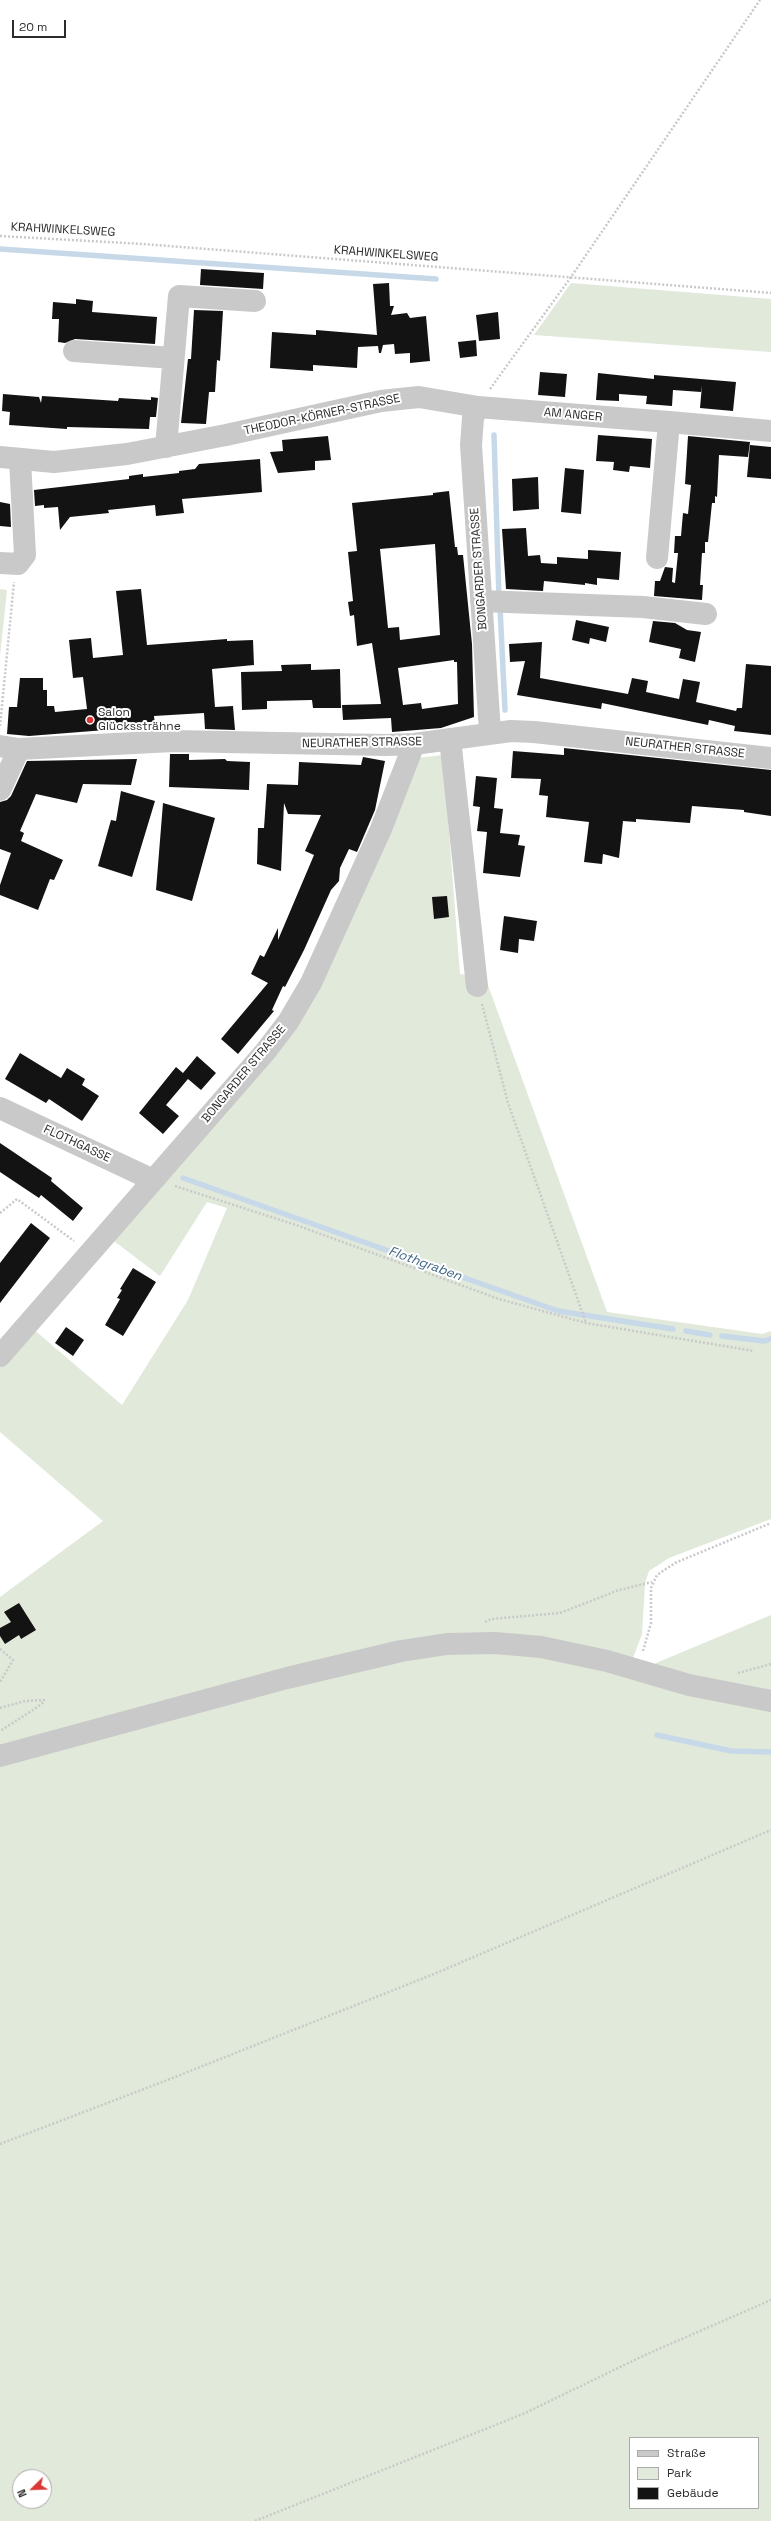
<!DOCTYPE html>
<meta charset="utf-8">
<style>
body{margin:0}
#map{position:relative;width:771px;height:2521px;overflow:hidden;background:#fff;font-family:"Space Grotesk",sans-serif}
canvas{display:block}
.legend{position:absolute;left:629px;top:2437px;width:130px;height:72px;box-sizing:border-box;background:#fff;border:1px solid #ababab;margin:0;padding:5px 7px;list-style:none;font-size:12px;color:#2c2c2c}
.legend li{display:flex;align-items:center;gap:8px;height:20px}
.legend b{width:20px;border:1px solid #ababab}
.north{position:absolute;left:12px;top:2469px;width:40px;height:40px;box-sizing:border-box;background:#fff;border:1px solid #ababab;border-radius:50%;rotate:247deg;font-size:11px;font-weight:700;line-height:16px;text-align:center;color:#2c2c2c}
.north::after{content:'';display:block;margin:auto;width:14px;height:18px;background:#d93838;clip-path:polygon(50% 0,100% 100%,50% 72%,0 100%)}
.scale{position:absolute;left:12px;top:20px;width:54px;height:18px;box-sizing:border-box;border:2px solid #2c2c2c;border-top:0;padding-left:5px;font-size:12px;line-height:14px;white-space:nowrap;color:#2c2c2c;-webkit-text-stroke:3px #fff;paint-order:stroke}
</style>
<div id="map">
<canvas width="771" height="2521"></canvas>
<ul class="legend">
<li><b style="height:5px;background:#c9c9c9"></b>Straße</li>
<li><b style="height:11px;background:#e1e9da"></b>Park</li>
<li><b style="height:11px;background:#131313"></b>Gebäude</li>
</ul>
<div class="north">N</div>
<div class="scale">20 m</div>
</div>
<script>
const c = document.querySelector('canvas').getContext('2d');
c.lineJoin = 'round';
function paint(path, color) {
  c.fillStyle = color;
  c.fill(path, 'evenodd');
}
function poly(rows) {
  const path = new Path2D();
  for (const r of rows) {
    path.moveTo(r[0], r[1]);
    for (let i = 2; i < r.length; i += 2) path.lineTo(r[i], r[i + 1]);
  }
  return path;
}
function strokePath(path, color, width, dash) {
  c.strokeStyle = color;
  c.lineWidth = width;
  c.lineCap = dash ? 'butt' : 'round';
  c.setLineDash(dash || []);
  c.stroke(path);
}
function label(font, color, halo, rows, align = 'center') {
  c.font = font + ' "Space Grotesk",sans-serif';
  c.lineWidth = 4;
  c.setLineDash([]);
  c.textBaseline = 'middle';
  c.strokeStyle = halo;
  c.fillStyle = color;
  for (const [text, x, y, turn = 0] of rows) {
    c.save();
    c.translate(x, y);
    c.rotate((+turn || 0) * Math.PI / 180);
    c.textAlign = isNaN(turn) ? turn : align;
    if (halo) c.strokeText(text, 0, 0);
    c.fillText(text, 0, 0);
    c.restore();
  }
}
const green = poly([
 [571,283,771,299,771,352,534,335],
 [0,589,7,590,0,656],
 [443,755,460,974,485,977,607,1312,762,1334,771,1331,771,1519,669,1558,649,1571,645,1583,642,1634,633,1658,486,1635,0,1749,0,1597,103,1521,0,1432,0,1363,32,1328,122,1405,188,1300,227,1208,207,1202,160,1276,110,1238,287,1034,418,758],
 [771,1615,771,1694,655,1666,656,1663],
 [525,1652,771,1707,771,2521,0,2521,0,1763,411,1656],
 [630,2438,758,2438,758,2508,630,2508],
 [20,2477,44,2477,44,2501,20,2501]
]);
const stream = poly([
 [0,249,436,279],
 [494,435,499,598],
 [500,607,505,710],
 [183,1178,558,1311,673,1329],
 [686,1331,710,1335],
 [722,1336,764,1341,771,1339],
 [657,1735,731,1751,771,1752]
]);
const building = poly([
 [201,269,264,273,263,289,200,285],
 [389,283,390,306,394,306,391,315,407,313,410,318,426,316,430,361,410,363,410,353,395,354,394,344,383,345,381,353,379,353,378,346,358,347,357,368,313,365,313,371,270,368,272,332,316,335,316,330,377,335,373,284],
 [76,299,93,301,92,312,157,317,155,344,75,339,65,343,58,342,59,319,52,319,53,302,76,304],
 [194,310,223,311,220,361,217,360,215,392,209,392,206,424,181,423,188,359,191,359],
 [498,312,500,339,479,341,476,315],
 [476,340,477,356,460,358,458,342],
 [540,372,567,374,565,397,538,395],
 [598,373,654,379,654,375,736,382,733,411,700,408,702,385,701,392,673,390,672,406,646,404,647,396,619,394,619,401,596,400],
 [3,394,39,397,41,403,42,396,118,401,119,398,151,400,151,397,158,398,156,417,150,417,149,429,67,427,67,429,9,425,10,412,2,411],
 [598,435,652,439,650,468,630,466,629,472,613,470,614,462,596,461],
 [328,436,331,460,315,461,315,470,278,473,270,452,283,451,282,440],
 [688,436,750,442,748,457,719,455,717,497,715,496,715,503,712,503,708,542,705,542,705,553,702,553,700,585,703,585,702,600,654,596,655,581,660,581,665,567,673,568,672,582,675,583,678,553,674,553,675,536,681,536,683,513,688,514,691,485,685,484],
 [750,445,771,447,771,479,747,477],
 [260,459,262,492,182,499,184,513,156,516,155,505,108,510,109,513,70,517,60,530,58,507,44,508,44,505,35,506,34,490,129,479,129,476,143,474,143,477,179,473,179,471,195,469,199,464],
 [565,468,584,470,581,514,561,512],
 [538,477,539,509,513,511,512,479],
 [449,491,455,547,457,547,458,555,463,555,472,644,474,717,441,728,392,732,391,718,343,720,342,705,381,704,372,643,357,646,354,615,350,616,348,602,353,601,348,552,357,551,352,503,433,495,433,493],
 [435,544,440,635,400,640,399,627,388,628,380,549],
 [454,660,454,662,457,662,458,704,422,709,421,703,403,705,398,668],
 [0,502,10,504,11,527,0,526],
 [526,528,528,556,540,555,541,563,557,564,557,557,588,559,588,550,621,552,619,580,597,578,597,585,585,583,585,585,544,581,543,591,506,589,502,529],
 [141,589,147,645,227,639,227,641,253,640,254,665,212,669,215,707,233,706,235,730,205,729,204,713,154,716,155,725,131,728,29,736,7,734,9,707,17,707,20,678,43,678,43,690,47,690,47,706,54,706,55,712,87,709,83,677,73,678,69,640,91,638,93,658,123,655,116,591],
 [576,620,609,627,606,642,590,638,589,644,572,640],
 [653,621,675,623,687,630,701,632,695,662,679,658,681,649,649,642],
 [542,642,540,678,628,694,632,678,648,681,646,692,679,699,683,679,700,682,696,702,736,711,737,708,742,708,746,664,771,666,771,735,734,731,735,726,709,720,708,725,602,703,601,709,517,695,525,661,510,662,509,644],
 [311,664,311,670,340,669,341,708,313,708,312,700,267,701,267,709,242,710,241,672,282,671,281,665],
 [564,748,771,770,771,816,744,812,744,810,692,806,690,823,636,819,636,822,623,821,619,858,603,854,602,864,584,862,589,822,546,817,548,796,539,795,541,779,511,778,513,751,564,755],
 [170,754,189,754,189,760,225,759,227,761,250,762,249,790,169,787],
 [363,757,385,761,375,810,357,852,349,849,340,868,339,881,331,890,304,950,285,987,283,986,272,1010,274,1011,238,1054,221,1039,268,983,251,974,260,955,264,957,278,928,278,940,314,855,305,851,321,815,288,814,284,803,281,871,257,864,258,828,264,828,267,784,298,785,299,762,361,765],
 [137,759,131,785,83,784,77,803,36,794,20,831,24,833,21,841,63,860,54,880,50,879,38,910,0,895,0,885,11,853,0,849,0,802,7,800,11,796,27,761],
 [476,776,497,778,494,808,503,809,500,833,520,835,518,845,525,846,520,877,483,873,487,832,477,831,480,807,473,806],
 [121,791,155,801,132,877,98,866,111,820,116,821],
 [163,803,215,818,192,901,156,890],
 [447,896,449,917,434,919,432,897],
 [504,916,537,921,534,941,519,939,518,953,500,950],
 [20,1053,61,1078,67,1068,85,1079,82,1085,99,1096,82,1121,49,1099,46,1103,5,1079],
 [197,1056,216,1073,201,1090,188,1079,166,1105,179,1116,163,1134,139,1113,176,1067,183,1073],
 [0,1143,52,1178,51,1181,83,1208,73,1221,41,1195,39,1198,0,1172],
 [31,1223,50,1238,0,1303,0,1263],
 [133,1268,156,1282,123,1336,105,1325,120,1299,117,1298,122,1290,120,1289],
 [66,1327,84,1340,73,1356,55,1343],
 [19,1603,36,1630,21,1639,19,1635,5,1644,0,1636,0,1628,11,1622,4,1612]
]);
const path = poly([
 [0,236,143,244,771,293],
 [490,389,571,277,760,0],
 [0,726,14,582],
 [482,1004,508,1103,586,1323],
 [175,1186,296,1225,499,1299,586,1323,754,1351],
 [0,1213,17,1199,74,1241],
 [485,1622,491,1619,560,1613,619,1590,652,1582],
 [0,1649,13,1660,0,1682],
 [643,1651,651,1623,651,1588,657,1575,675,1563,771,1523],
 [738,1673,771,1664],
 [0,1708,25,1701,44,1700,44,1702,33,1710,0,1731],
 [0,2144,170,2079,434,1974,771,1830],
 [255,2521,523,2414,645,2355,771,2300]
]);
const minor = poly([
 [74,351,173,358],
 [478,407,473,418,471,445,490,732],
 [166,447,179,296,255,301],
 [0,457,54,462,127,454,226,435,381,401,419,397,478,407,669,422],
 [657,558,669,422,771,431],
 [0,563,18,564,25,555,20,460],
 [481,601,643,607,706,614],
 [450,739,477,986],
 [0,746,19,749,173,741,386,745,414,744,511,731,534,732,771,758],
 [0,790,19,749],
 [0,1108,153,1180],
 [0,1356,265,1052,288,1022,311,983,381,829,414,744],
 [0,1756,287,1678,401,1651,447,1644,495,1643,541,1647,607,1661,689,1685,771,1701]
]);
const markers = [
 [90,720,4,"#d93838"]
];
const streetNames = [
 ["KRAHWINKELSWEG",63,230,3],
 ["KRAHWINKELSWEG",386,254,4],
 ["THEODOR-KÖRNER-STRASSE",322,415,-12],
 ["AM ANGER",573,415,5],
 ["BONGARDER STRASSE",479,569,-94],
 ["NEURATHER STRASSE",362,743,-1],
 ["NEURATHER STRASSE",685,748,6],
 ["BONGARDER STRASSE",244,1074,-50],
 ["FLOTHGASSE",77,1144,25]
];
const poiNames = [
 ["Salon",98,713],
 ["Glückssträhne",98,727]
];
const waterNames = [
 ["Flothgraben",425,1264,20]
];
paint(green, '#e1e9da');
strokePath(stream, '#c7d9e8', 5.5);
paint(building, '#131313');
strokePath(path, '#c9c9c9', 2.5, [2, 2]);
strokePath(minor, '#c9c9c9', 22);
for (const [x, y, r, color] of markers) {
  const dot = new Path2D();
  dot.arc(x, y, r, 0, 2 * Math.PI);
  c.fillStyle = color;
  c.fill(dot);
  strokePath(dot, '#fff', 1.5);
}
label('12px', '#2c2c2c', '#fff', streetNames);
label('12px', '#2c2c2c', '#fff', poiNames, 'left');
label('italic 13px', '#406788', '#fff', waterNames);
</script>
